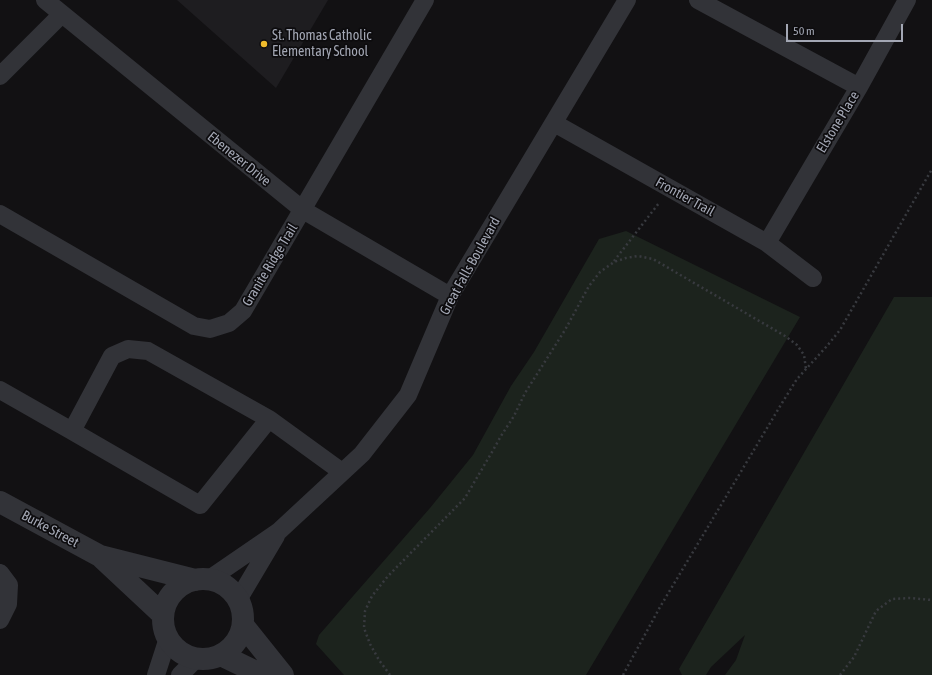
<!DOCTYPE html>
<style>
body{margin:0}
#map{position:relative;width:932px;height:675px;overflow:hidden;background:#121113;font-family:"Asap Condensed",sans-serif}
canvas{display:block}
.scale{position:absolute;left:786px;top:24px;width:117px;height:18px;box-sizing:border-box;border:2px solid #a3a7b4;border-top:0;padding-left:5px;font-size:12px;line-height:14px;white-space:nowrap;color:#a3a7b4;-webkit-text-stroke:3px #0d0c0e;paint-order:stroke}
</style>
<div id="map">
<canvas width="932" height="675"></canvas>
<div class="scale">50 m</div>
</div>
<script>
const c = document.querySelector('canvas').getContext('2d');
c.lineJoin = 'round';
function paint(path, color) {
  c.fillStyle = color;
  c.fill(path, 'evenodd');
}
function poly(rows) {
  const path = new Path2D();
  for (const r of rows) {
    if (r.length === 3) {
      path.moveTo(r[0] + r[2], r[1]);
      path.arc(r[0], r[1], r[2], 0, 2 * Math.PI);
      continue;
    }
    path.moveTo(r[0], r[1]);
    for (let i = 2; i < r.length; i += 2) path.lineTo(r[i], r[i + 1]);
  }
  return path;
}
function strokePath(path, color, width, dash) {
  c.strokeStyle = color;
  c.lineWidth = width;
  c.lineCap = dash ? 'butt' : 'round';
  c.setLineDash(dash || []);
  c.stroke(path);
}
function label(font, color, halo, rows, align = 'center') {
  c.font = font + ' "Asap Condensed",sans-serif';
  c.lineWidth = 3.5;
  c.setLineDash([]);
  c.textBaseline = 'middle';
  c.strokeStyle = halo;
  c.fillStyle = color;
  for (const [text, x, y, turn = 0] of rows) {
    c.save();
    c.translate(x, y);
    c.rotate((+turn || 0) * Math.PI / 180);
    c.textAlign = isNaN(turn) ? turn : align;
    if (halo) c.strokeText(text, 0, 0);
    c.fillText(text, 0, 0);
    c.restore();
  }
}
const built = poly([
 [177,0,328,0,276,88]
]);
const green = poly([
 [626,231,800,317,586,675,344,675,316,644,319,635,430,508,473,455,511,386,534,352,599,239],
 [894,297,932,297,932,675,725,675,736,660,745,635,711,667,706,675,682,675,679,669]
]);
const path = poly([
 [614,261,659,203],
 [390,675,379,660,370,644,364,628,365,611,372,596,388,576,465,498,492,452,501,436,514,416,525,393,565,330,589,286,600,272,614,262,626,258,638,256,653,259,785,336,797,345,804,355,806,369],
 [623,675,660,607,782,403,797,379,827,346,840,330,932,169],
 [840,675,854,657,876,611,892,599,910,598,932,600]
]);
const minor = poly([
 [45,0,303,210,450,296],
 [698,0,859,87],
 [0,76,61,15],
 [554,123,767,243,813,278],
 [0,214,194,326,210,329,229,323,243,311,425,0],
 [767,243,859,87,907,0],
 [0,390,72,431],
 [269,419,200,505,72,431,112,356,128,349,148,351,269,419,342,472],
 [0,573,9,585,8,604,0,620],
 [208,580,278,532,362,454,408,395,450,296,627,0],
 [238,600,276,536],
 [156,675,168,638],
 [180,675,196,659]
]);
const tertiary = poly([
 [0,502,100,556,195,580],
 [102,558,163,615],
 [203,619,40],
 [243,625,283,675],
 [221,655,262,675]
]);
const markers = [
 [264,44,4,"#f0bb2c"]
];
const poiNames = [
 ["St. Thomas Catholic",272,36],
 ["Elementary School",272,52]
];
const streetNames = [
 ["Elstone Place",838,122,-59],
 ["Ebenezer Drive",239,159,39],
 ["Frontier Trail",685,197,29],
 ["Granite Ridge Trail",270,265,-59],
 ["Great Falls Boulevard",470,266,-61],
 ["Burke Street",50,529,28]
];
paint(built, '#1e1d20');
paint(green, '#1c231d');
strokePath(path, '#383a3f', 2.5, [2, 3]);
strokePath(minor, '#323338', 18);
strokePath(tertiary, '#323338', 22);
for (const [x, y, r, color] of markers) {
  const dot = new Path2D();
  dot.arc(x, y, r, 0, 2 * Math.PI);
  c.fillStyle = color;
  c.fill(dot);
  strokePath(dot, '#0d0c0e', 1.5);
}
label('14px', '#a3a7b4', '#0d0c0e', poiNames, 'left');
label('14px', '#a3a7b4', '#0d0c0e', streetNames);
</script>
